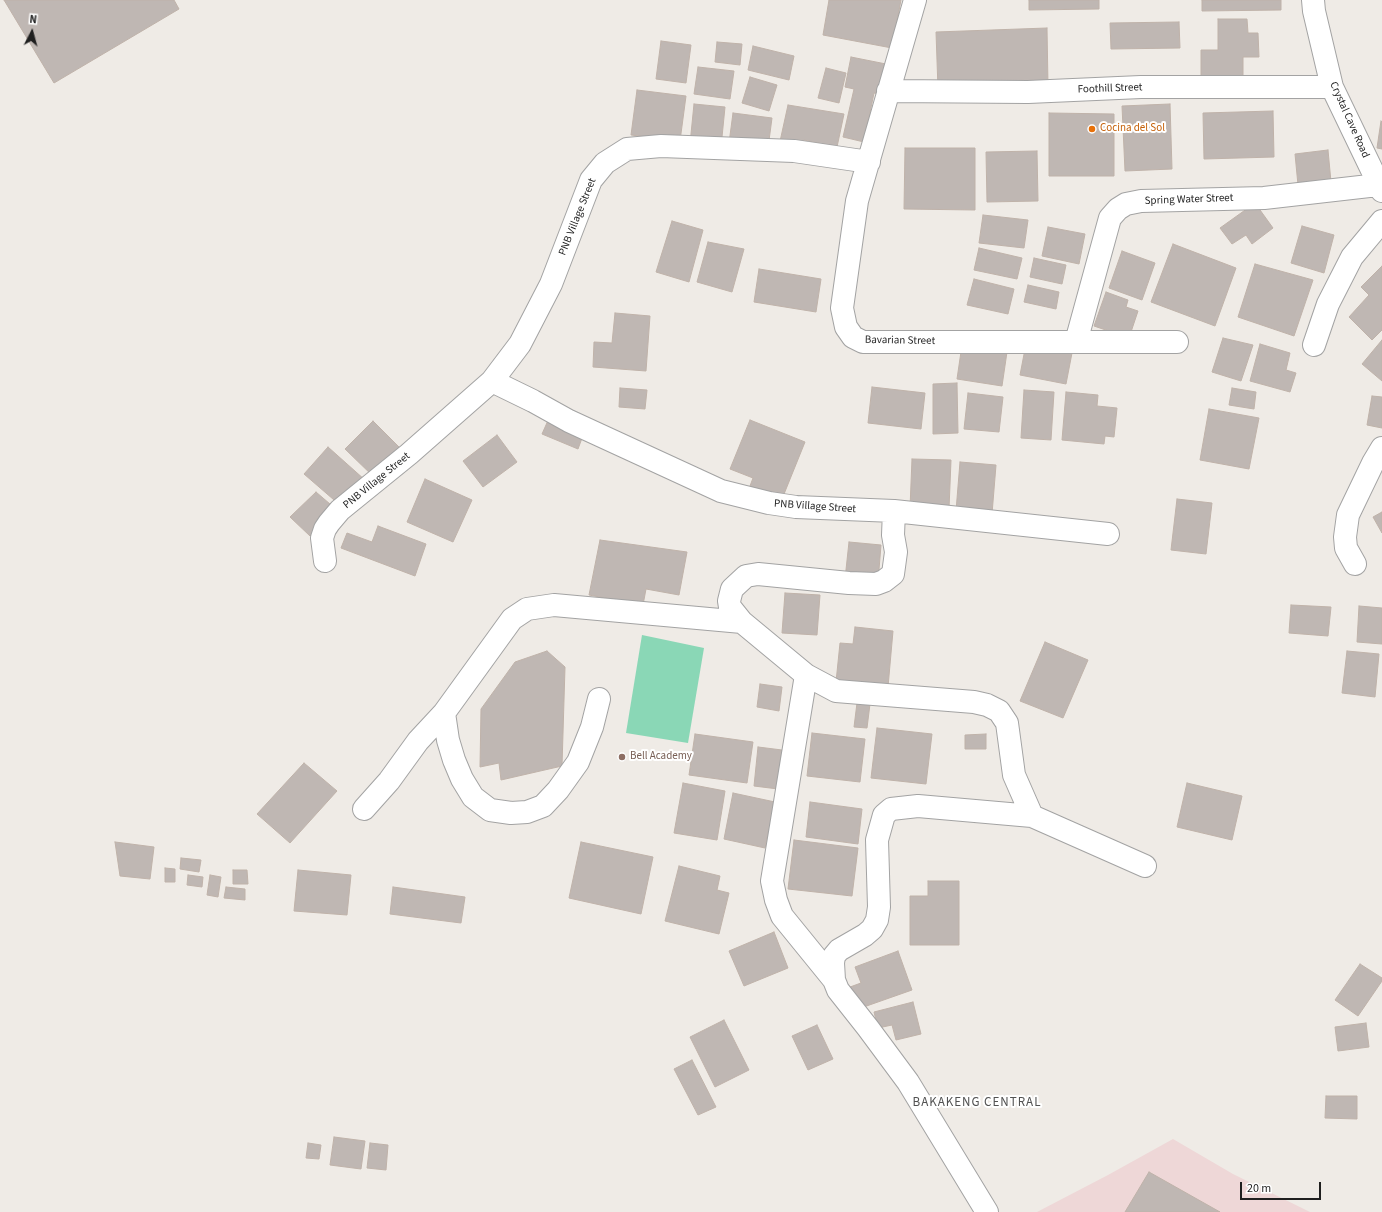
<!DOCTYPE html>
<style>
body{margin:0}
#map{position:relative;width:1382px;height:1212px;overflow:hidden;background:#efebe6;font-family:"Source Sans 3",sans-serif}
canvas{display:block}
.north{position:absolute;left:12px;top:12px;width:40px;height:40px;-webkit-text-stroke:3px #fff;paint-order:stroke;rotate:6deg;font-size:11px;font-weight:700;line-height:16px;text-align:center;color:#1f1f1f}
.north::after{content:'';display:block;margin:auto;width:14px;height:18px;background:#1f1f1f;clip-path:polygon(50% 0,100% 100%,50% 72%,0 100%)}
.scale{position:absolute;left:1240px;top:1182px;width:81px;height:18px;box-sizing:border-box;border:2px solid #1f1f1f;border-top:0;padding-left:5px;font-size:12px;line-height:14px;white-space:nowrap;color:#1f1f1f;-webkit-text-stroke:3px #fff;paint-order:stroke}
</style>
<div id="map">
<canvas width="1382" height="1212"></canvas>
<div class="north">N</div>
<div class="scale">20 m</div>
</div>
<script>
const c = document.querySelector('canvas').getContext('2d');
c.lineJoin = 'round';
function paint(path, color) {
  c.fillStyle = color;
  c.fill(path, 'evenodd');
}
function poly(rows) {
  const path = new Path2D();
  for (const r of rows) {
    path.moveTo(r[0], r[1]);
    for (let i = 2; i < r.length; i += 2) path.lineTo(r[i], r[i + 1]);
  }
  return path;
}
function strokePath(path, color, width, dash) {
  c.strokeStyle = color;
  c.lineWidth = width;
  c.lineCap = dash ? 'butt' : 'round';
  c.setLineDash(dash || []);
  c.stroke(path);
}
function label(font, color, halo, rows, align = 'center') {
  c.font = font + ' "Source Sans 3",sans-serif';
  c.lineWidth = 4;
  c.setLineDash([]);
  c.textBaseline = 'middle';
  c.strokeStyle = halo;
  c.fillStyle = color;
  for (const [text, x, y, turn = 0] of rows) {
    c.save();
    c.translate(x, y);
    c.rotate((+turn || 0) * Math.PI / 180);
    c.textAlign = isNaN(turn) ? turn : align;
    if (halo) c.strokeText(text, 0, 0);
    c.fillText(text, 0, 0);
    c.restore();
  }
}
const commercial = poly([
 [1173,1139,1233,1174,1310,1212,1037,1212,1108,1175]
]);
const pitch = poly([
 [642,635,704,648,688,743,626,733]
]);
const building = poly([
 [4,0,174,0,179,9,54,83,4,0],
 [829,0,901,0,892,48,823,35,829,0],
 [1029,0,1099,0,1099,9,1029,10,1029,0],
 [1202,0,1281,0,1281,10,1202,11,1202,0],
 [1218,19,1247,19,1248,33,1258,33,1259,57,1243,57,1243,77,1201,77,1201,50,1218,50,1218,19],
 [1179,22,1180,48,1111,49,1110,23,1179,22],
 [1047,28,1048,86,938,89,936,32,1047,28],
 [661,41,691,45,686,83,656,79,661,41],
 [717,42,742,44,740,65,715,62,717,42],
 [753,46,794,56,789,80,748,70,753,46],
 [851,57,891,65,885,95,874,93,864,142,843,137,854,89,845,87,851,57],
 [698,67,734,71,730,99,694,94,698,67],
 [826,68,846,73,839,103,818,98,826,68],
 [750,77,777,85,769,111,742,103,750,77],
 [637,90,686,96,680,141,631,135,637,90],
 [694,104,725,107,721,147,690,144,694,104],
 [1170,104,1172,169,1125,171,1122,106,1170,104],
 [788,105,844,114,837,147,804,140,802,151,779,146,788,105],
 [1273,111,1274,157,1204,159,1203,113,1273,111],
 [733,113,772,118,768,148,729,143,733,113],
 [1049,113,1114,114,1114,176,1049,176,1049,113],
 [1381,121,1382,122,1382,149,1377,148,1381,121],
 [905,148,975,148,975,210,904,209,905,148],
 [1328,150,1331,182,1298,185,1295,154,1328,150],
 [1037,151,1038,201,987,202,986,152,1037,151],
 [1255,203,1273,228,1252,244,1246,235,1232,244,1220,228,1255,203],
 [983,215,1028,220,1024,248,979,243,983,215],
 [672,221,703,230,689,282,656,272,672,221],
 [1302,226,1334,235,1324,273,1291,263,1302,226],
 [1048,227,1085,234,1079,264,1042,256,1048,227],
 [708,242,744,249,732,292,697,282,708,242],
 [1173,244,1236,268,1215,326,1151,302,1173,244],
 [979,248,1022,258,1017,279,974,270,979,248],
 [1122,251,1155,263,1142,300,1109,288,1122,251],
 [1034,258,1066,265,1062,284,1030,277,1034,258],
 [1255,264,1313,280,1294,336,1238,317,1255,264],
 [1382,266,1382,330,1372,340,1349,317,1369,295,1361,287,1382,266],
 [759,269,821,279,816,312,754,302,759,269],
 [974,279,1014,289,1008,314,967,305,974,279],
 [1028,285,1059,292,1056,309,1024,302,1028,285],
 [1106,292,1128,300,1126,307,1138,311,1129,338,1094,326,1106,292],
 [615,313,650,316,646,371,593,367,594,342,612,343,615,313],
 [1223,338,1253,345,1241,381,1212,372,1223,338],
 [1382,340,1382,381,1362,364,1382,340],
 [1026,344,1072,353,1066,384,1020,375,1026,344],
 [1260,344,1290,353,1286,370,1296,373,1290,392,1250,381,1260,344],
 [962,345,1007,352,1002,386,957,379,962,345],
 [957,383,958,433,933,434,933,384,957,383],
 [872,387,925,393,921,429,868,423,872,387],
 [620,388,647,390,645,409,619,407,620,388],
 [1232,388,1256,392,1254,409,1229,405,1232,388],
 [1024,390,1054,392,1051,440,1021,438,1024,390],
 [1066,392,1098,395,1097,406,1117,408,1114,437,1105,436,1104,444,1062,440,1066,392],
 [968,393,1003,397,999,432,964,429,968,393],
 [1372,396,1382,397,1382,428,1367,425,1372,396],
 [1209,409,1259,418,1249,469,1200,460,1209,409],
 [550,416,585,430,578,449,542,434,550,416],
 [750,420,805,442,782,499,750,486,753,478,730,469,750,420],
 [373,421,404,452,376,479,345,449,373,421],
 [497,435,517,462,483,487,463,461,497,435],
 [328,447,365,480,341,506,304,474,328,447],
 [912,459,951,460,949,509,910,508,912,459],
 [960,462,996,465,992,514,956,511,960,462],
 [425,479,472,500,453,542,407,522,425,479],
 [316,492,337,510,310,536,290,517,316,492],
 [1177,499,1212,503,1206,554,1171,550,1177,499],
 [1382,512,1382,533,1373,517,1382,512],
 [378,526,426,544,415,576,341,548,347,533,372,542,378,526],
 [600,540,687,552,679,595,646,589,643,605,589,595,600,540],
 [849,542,881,545,878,582,845,579,849,542],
 [785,593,820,595,817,635,782,633,785,593],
 [1291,605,1331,607,1328,636,1289,633,1291,605],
 [1359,606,1382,608,1382,644,1357,642,1359,606],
 [855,627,893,631,888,687,836,682,840,643,853,644,855,627],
 [1045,642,1088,660,1063,718,1020,701,1045,642],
 [547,651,565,667,562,766,501,780,499,763,480,767,481,709,515,662,547,651],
 [1347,651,1379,654,1375,697,1342,693,1347,651],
 [760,684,782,687,779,711,757,707,760,684],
 [857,703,870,704,867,728,854,727,857,703],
 [877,728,932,734,926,784,871,778,877,728],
 [812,733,865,739,860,782,807,776,812,733],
 [695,734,753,742,747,783,689,775,695,734],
 [986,734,986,749,965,749,965,735,986,734],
 [758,747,782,750,778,789,754,786,758,747],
 [304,763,337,791,290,843,257,814,304,763],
 [683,783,725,791,717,840,674,833,683,783],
 [1187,783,1242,796,1232,840,1177,827,1187,783],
 [733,793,775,802,765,848,724,839,733,793],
 [810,802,862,809,858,844,806,837,810,802],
 [794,840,858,848,852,896,788,889,794,840],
 [115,842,154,847,150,879,120,876,115,842],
 [581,842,653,857,641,914,569,898,581,842],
 [181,858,201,860,199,872,180,869,181,858],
 [679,866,720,876,717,890,729,893,719,934,665,921,679,866],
 [165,868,175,869,175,882,165,882,165,868],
 [233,870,247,870,248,884,233,884,233,870],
 [298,870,351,875,347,915,294,911,298,870],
 [188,875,203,877,202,887,187,885,188,875],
 [210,875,221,877,218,897,207,895,210,875],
 [928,881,959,881,959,945,910,945,910,896,928,896,928,881],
 [226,887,245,889,245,900,224,898,226,887],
 [393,887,465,897,461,923,390,914,393,887],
 [774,932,788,968,744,986,729,951,774,932],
 [898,951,912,990,858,1009,850,987,861,983,855,967,898,951],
 [1360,964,1382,978,1382,981,1358,1016,1335,1000,1360,964],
 [913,1002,921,1034,896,1040,892,1025,878,1028,874,1012,913,1002],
 [724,1020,749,1070,715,1087,690,1037,724,1020],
 [1366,1023,1369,1047,1338,1051,1335,1027,1366,1023],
 [817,1025,833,1059,808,1070,792,1036,817,1025],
 [692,1060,716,1107,698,1115,674,1069,692,1060],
 [1326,1096,1357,1096,1357,1119,1325,1118,1326,1096],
 [334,1137,365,1141,361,1169,330,1165,334,1137],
 [308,1143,321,1145,319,1159,306,1158,308,1143],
 [370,1143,388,1145,386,1170,367,1168,370,1143],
 [1149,1172,1220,1212,1125,1212,1149,1172]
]);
const minor = poly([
 [915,0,857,201,842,308,846,327,853,337,863,342,1177,342],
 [1313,0,1314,11,1332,87,1382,191],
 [888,91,1028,92,1141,87,1332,87],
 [869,162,794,151,661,146,627,149,605,163,591,180,551,284,520,344,492,381,533,401,569,421,721,491,769,503,796,507,894,511,893,535,896,552,893,574,884,581,876,584,849,583,758,574,746,576,732,589,729,601,730,607,742,622,806,675,836,691,974,702,987,705,999,711,1007,723,1014,775,1032,816],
 [1076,342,1110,218,1118,209,1126,204,1141,201,1264,198,1378,185],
 [1314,345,1328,304,1352,257,1382,221],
 [894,511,1108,534],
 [325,561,322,538,325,529,329,523,340,510,409,454,492,381],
 [1355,564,1346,548,1345,537,1348,515,1373,463,1382,448],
 [806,675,772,881,776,900,782,916,834,980,838,990,868,1028,908,1082,987,1212],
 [444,713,448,740,454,760,462,779,473,797,490,810,511,813,527,812,543,806,558,790,578,762,592,727,599,699],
 [364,809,389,781,418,741,444,713,512,619,527,609,554,605,742,622],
 [834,980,833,963,834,956,839,950,865,935,872,929,877,920,879,907,877,840,884,815,891,809,918,806,1032,816,1145,866]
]);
const markers = [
 [1092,129,4,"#e8710a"],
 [622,757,4,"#8d6e63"]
];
const streetNames = [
 ["Foothill Street",1110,89,-2],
 ["Crystal Cave Road",1349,120,66],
 ["Spring Water Street",1189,200,-2],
 ["PNB Village Street",578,217,-68],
 ["Bavarian Street",900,341,1],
 ["PNB Village Street",377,481,-39],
 ["PNB Village Street",815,507,4]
];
const foodNames = [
 ["Cocina del Sol",1100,129]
];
const educationNames = [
 ["Bell Academy",630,757]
];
const quarterNames = [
 ["BAKAKENG CENTRAL",977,1103]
];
paint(commercial, '#eed7d7');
paint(pitch, '#8ad7b6');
paint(building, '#bfb7b3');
strokePath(building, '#bfb2a9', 1);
strokePath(minor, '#a3a3a3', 24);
strokePath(minor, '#fff', 22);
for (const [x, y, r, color] of markers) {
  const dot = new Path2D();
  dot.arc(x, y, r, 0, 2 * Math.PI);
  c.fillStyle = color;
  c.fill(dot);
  strokePath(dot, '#fff', 1.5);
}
label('11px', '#1f1f1f', '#fff', streetNames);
label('11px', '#c56008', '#fff', foodNames, 'left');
label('11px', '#785e54', '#fff', educationNames, 'left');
c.letterSpacing = '1px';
label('13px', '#525252', '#fff', quarterNames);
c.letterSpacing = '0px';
</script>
